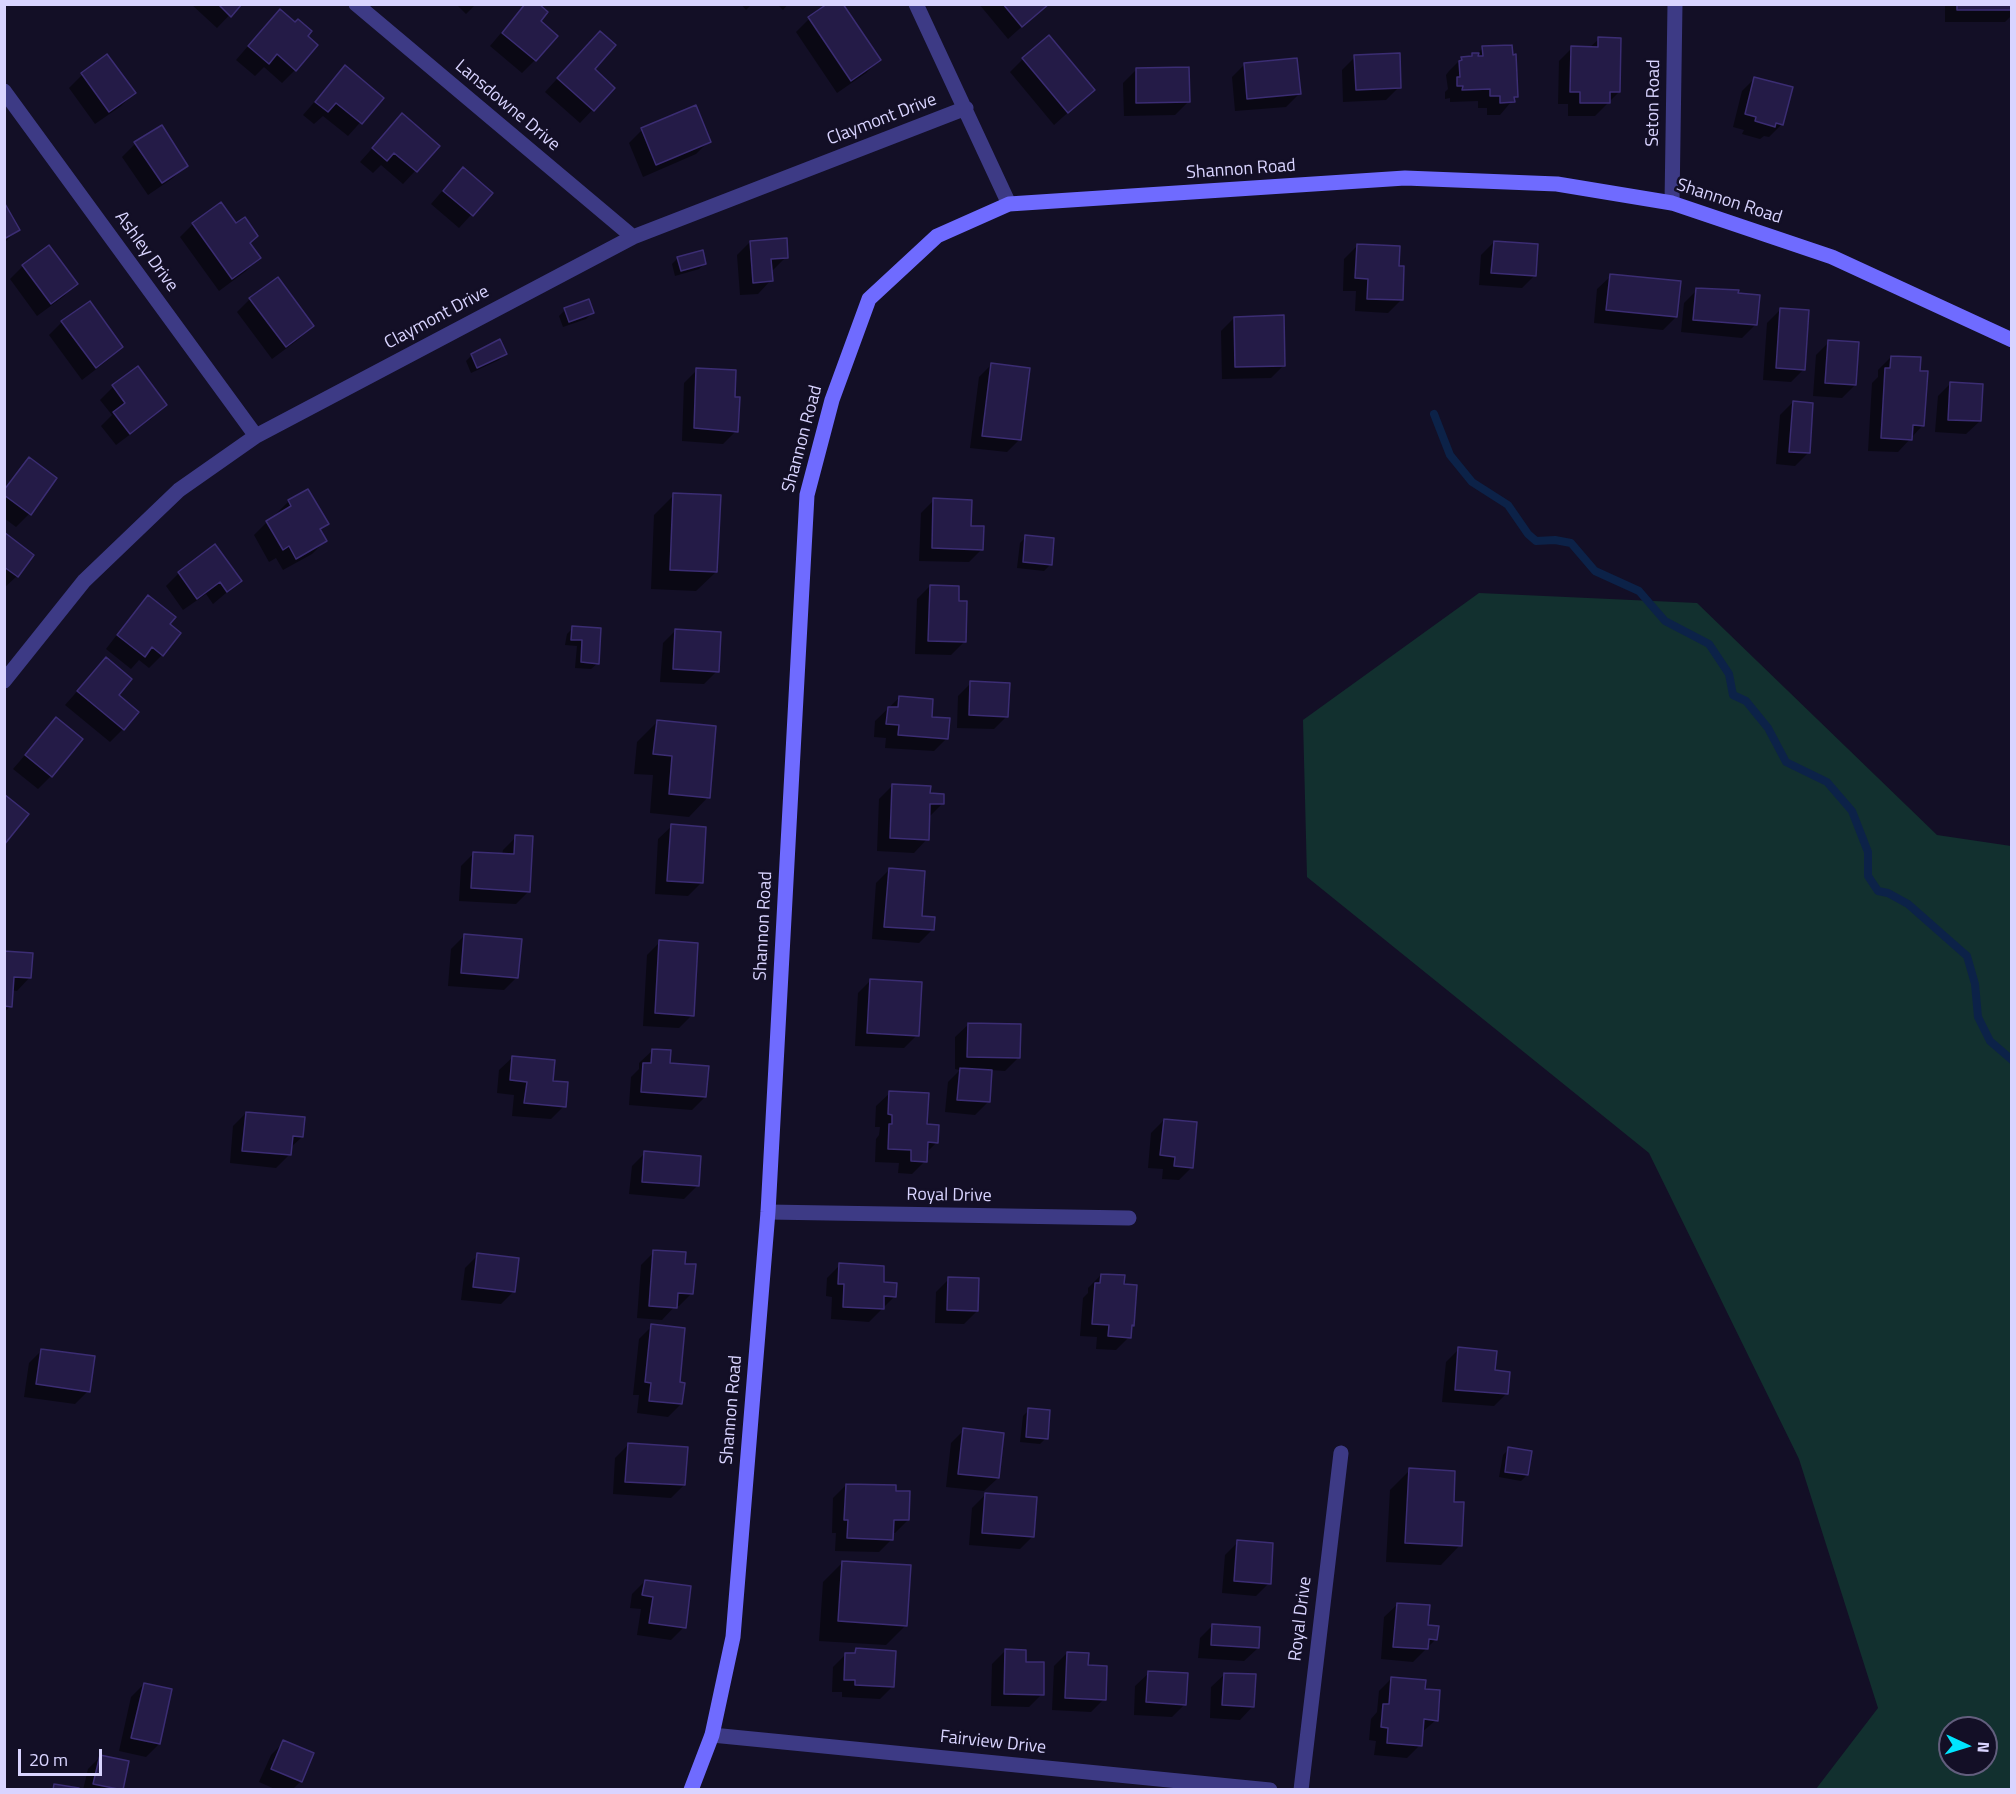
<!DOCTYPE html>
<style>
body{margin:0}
#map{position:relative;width:2016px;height:1794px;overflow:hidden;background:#130f26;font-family:"Titillium Web",sans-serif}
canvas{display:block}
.frame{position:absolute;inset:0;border:6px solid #d9d4ff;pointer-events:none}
.north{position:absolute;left:1938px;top:1716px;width:60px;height:60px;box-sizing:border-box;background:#130f26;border:2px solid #625e7d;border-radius:50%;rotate:94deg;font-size:16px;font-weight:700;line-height:24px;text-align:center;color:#d9d4ff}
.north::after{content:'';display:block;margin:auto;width:21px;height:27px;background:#00e5ff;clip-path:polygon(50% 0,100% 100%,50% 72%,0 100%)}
.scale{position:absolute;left:18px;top:1749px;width:84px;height:27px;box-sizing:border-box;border:3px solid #d9d4ff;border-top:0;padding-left:8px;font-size:18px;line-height:21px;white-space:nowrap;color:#d9d4ff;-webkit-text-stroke:4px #130f26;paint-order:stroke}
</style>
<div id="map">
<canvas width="2016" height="1794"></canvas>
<div class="frame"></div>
<div class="north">N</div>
<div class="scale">20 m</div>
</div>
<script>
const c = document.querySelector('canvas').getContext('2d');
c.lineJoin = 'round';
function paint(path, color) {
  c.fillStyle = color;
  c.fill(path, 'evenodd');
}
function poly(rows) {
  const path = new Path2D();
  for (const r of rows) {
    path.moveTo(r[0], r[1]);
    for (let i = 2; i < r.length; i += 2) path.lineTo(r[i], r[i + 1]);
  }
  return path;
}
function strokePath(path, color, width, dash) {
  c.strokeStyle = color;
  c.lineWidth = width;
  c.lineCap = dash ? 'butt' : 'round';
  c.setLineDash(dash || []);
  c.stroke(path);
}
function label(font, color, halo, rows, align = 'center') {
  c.font = font + ' "Titillium Web",sans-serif';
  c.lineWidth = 5;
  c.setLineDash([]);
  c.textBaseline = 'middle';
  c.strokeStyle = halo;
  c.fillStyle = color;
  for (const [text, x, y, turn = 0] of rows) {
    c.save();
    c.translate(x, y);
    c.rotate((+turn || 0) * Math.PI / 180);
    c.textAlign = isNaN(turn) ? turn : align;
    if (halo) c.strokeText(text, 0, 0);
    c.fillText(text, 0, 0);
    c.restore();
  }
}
const green = poly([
 [1479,593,1697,603,1937,835,2011,846,2011,1789,1816,1789,1878,1708,1799,1459,1649,1153,1307,877,1303,720],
 [1950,1728,1986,1728,1986,1764,1950,1764]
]);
const shadow = poly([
 [191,4,240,4,217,28],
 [456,4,476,4,466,14],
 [741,4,752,4,746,10],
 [777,4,788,4,783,10],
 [829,4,879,60,866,73,837,93,796,32,809,19],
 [979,4,1047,4,1008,39],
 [1945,4,2012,4,2012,15,2005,22,1945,22],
 [518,13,535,60,522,73,490,46],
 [267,24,306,36,295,70,282,83,264,67,255,76,236,60],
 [1599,39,1619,92,1595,116,1568,116,1568,104,1558,104,1559,61,1572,48,1589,48],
 [587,46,592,69,613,88,580,123,545,92],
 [1483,48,1516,96,1500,115,1487,115,1487,108,1478,108,1478,101,1450,102,1450,98,1445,99,1445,92,1448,89,1446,75,1449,71,1462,58,1468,58,1472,54,1477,54],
 [107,56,134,93,121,106,95,124,69,88,82,75],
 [1355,57,1399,87,1386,100,1343,102,1342,70],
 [1023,59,1093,90,1054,125,1010,72],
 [1245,64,1299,94,1286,107,1235,111,1232,77],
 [345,67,382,98,348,136,323,116,314,124,303,115],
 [1136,70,1188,102,1175,115,1124,116,1123,83],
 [1755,78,1782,124,1769,137,1764,136,1760,139,1742,134,1744,130,1733,127,1742,91],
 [402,115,438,146,403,184,381,165,373,173,360,162],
 [642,130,709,141,696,154,643,177,629,143],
 [135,144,186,165,173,178,148,195,122,157],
 [450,182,491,193,459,228,431,204],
 [221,204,259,258,246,271,219,291,180,237,193,224],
 [4,205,19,229,4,243],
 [750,242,786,257,773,270,770,270,771,280,758,294,740,295,737,255],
 [1494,242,1535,275,1522,288,1479,285,1481,255],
 [1357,246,1398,268,1401,300,1388,313,1355,311,1356,291,1343,291,1344,259],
 [678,258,705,263,699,269,675,276,672,264],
 [23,266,76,284,63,297,37,316,10,279],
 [1611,276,1676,317,1663,330,1594,323,1597,289],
 [1697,290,1755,325,1742,338,1681,332,1684,303],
 [250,299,312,326,299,339,272,359,237,312],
 [565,310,592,313,586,319,563,327,559,316],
 [1780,310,1804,369,1791,382,1763,380,1767,323],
 [1234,318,1284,365,1271,378,1222,379,1221,331],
 [62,322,121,347,108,360,82,380,49,335],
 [1829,342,1855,385,1842,398,1813,396,1816,355],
 [505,354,499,360,471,373,466,361,472,355],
 [1891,357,1919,372,1923,425,1898,452,1868,451,1872,383,1878,377,1878,370],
 [992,364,1020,439,1007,452,970,448,979,377],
 [137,368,165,405,152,418,116,445,101,426,112,415,100,400,113,387],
 [697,370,734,398,736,431,723,444,682,441,684,383],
 [1951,383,1980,421,1966,434,1935,432,1938,396],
 [1793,402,1808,453,1795,466,1776,464,1780,415],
 [29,459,55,479,29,514,16,527,4,518,4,488],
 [674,495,716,572,696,591,651,589,654,515],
 [934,500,969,527,982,549,969,562,919,561,921,513],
 [289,501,327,524,319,531,325,541,312,554,283,570,276,558,269,562,254,535,267,522,277,516,276,514],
 [4,534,17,576,4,588],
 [1026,537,1050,565,1044,571,1017,568,1020,543],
 [179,573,240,581,213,604,206,594,183,610,166,586],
 [930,586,957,602,964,642,951,655,915,654,917,599],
 [148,597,168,625,162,655,149,668,139,660,131,669,106,649,136,610],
 [573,628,599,629,598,663,591,669,575,668,577,646,565,645,567,634],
 [676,630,717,671,704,684,660,682,663,643],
 [106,659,117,695,123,729,110,742,65,705],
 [971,683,1007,716,994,729,957,728,958,696],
 [899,698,930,718,947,738,934,751,885,748,886,738,874,737,875,721],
 [56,719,51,776,38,789,13,769],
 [657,722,708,797,689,817,650,813,653,775,634,774,637,742],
 [892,786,929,795,942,804,929,817,927,839,914,853,877,851,879,799],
 [672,826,701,883,688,896,655,894,658,839],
 [516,837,529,891,516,904,459,901,461,866,474,853,502,855,503,850],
 [889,870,920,917,933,929,919,943,872,939,876,883],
 [464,936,517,977,504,990,448,986,451,949],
 [660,942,692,1015,679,1028,643,1026,647,955],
 [4,953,30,977,17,991,11,990,11,1006,4,1012],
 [871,980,917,1035,904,1048,855,1046,858,993],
 [969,1024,1018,1058,1005,1071,991,1070,988,1102,975,1115,945,1112,948,1082,960,1070,955,1069,955,1037],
 [653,1050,705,1097,692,1110,629,1105,631,1077,639,1069,639,1063],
 [513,1057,552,1082,564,1106,551,1119,512,1116,514,1095,497,1093,499,1070],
 [890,1093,937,1142,926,1153,925,1161,912,1174,898,1173,899,1163,875,1162,876,1139,879,1135,880,1127,875,1127,876,1106],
 [246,1113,302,1137,290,1148,290,1154,276,1168,230,1163,233,1126],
 [1164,1120,1192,1167,1179,1180,1162,1179,1163,1169,1148,1168,1151,1133],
 [645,1153,697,1186,684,1199,629,1194,632,1166],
 [654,1252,683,1265,692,1293,679,1306,675,1306,662,1320,637,1318,641,1265],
 [478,1255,514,1291,501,1304,461,1300,465,1268],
 [840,1265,882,1284,895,1296,869,1322,831,1319,832,1297,826,1296,827,1278],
 [1101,1275,1123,1285,1133,1325,1130,1327,1129,1337,1116,1350,1096,1349,1097,1337,1080,1336,1083,1298,1088,1293,1088,1288],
 [949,1279,977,1311,964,1324,935,1323,936,1292],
 [652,1326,678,1383,681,1404,668,1417,637,1413,639,1395,633,1395,639,1339],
 [1459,1349,1494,1371,1507,1393,1494,1406,1442,1402,1446,1362],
 [42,1350,88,1391,75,1404,24,1397,29,1363],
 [1029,1410,1046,1438,1040,1444,1020,1442,1023,1416],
 [964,1430,998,1478,984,1491,946,1487,951,1443],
 [628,1445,684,1485,671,1498,613,1494,615,1458],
 [1509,1449,1527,1475,1521,1481,1499,1477,1503,1455],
 [1410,1470,1453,1504,1460,1545,1441,1565,1386,1562,1390,1490],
 [846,1485,895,1492,908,1520,895,1533,892,1533,892,1539,879,1552,835,1551,836,1533,832,1533,833,1498],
 [985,1495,1033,1536,1020,1549,969,1545,972,1508],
 [1238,1542,1269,1583,1256,1596,1222,1593,1225,1555],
 [843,1562,906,1625,886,1645,819,1641,823,1582],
 [645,1581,684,1627,671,1640,637,1635,641,1609,630,1608,632,1594],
 [1398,1604,1436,1639,1413,1662,1381,1659,1384,1617],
 [1213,1625,1258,1648,1244,1661,1198,1658,1200,1638],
 [856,1650,893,1686,880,1699,842,1697,842,1692,832,1692,833,1667,846,1654,851,1655],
 [1005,1651,1024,1664,1042,1694,1029,1707,991,1706,992,1664],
 [1067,1653,1087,1666,1104,1699,1091,1712,1052,1710,1054,1666],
 [1149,1673,1185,1704,1172,1717,1134,1715,1135,1686],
 [1225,1674,1253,1706,1240,1720,1210,1718,1211,1687],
 [1392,1678,1424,1690,1436,1720,1421,1733,1420,1745,1407,1758,1374,1755,1376,1741,1369,1740,1371,1719,1377,1712,1379,1691],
 [144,1684,159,1744,146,1757,119,1751,131,1697],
 [284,1742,301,1781,292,1790,277,1790,259,1782,271,1755],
 [101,1756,121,1790,83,1790,88,1769]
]);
const stream = poly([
 [1434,414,1450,455,1472,482,1508,505,1528,534,1536,541,1555,540,1571,543,1595,571,1639,591,1665,621,1709,644,1729,674,1733,695,1746,701,1768,728,1786,762,1827,782,1852,811,1868,852,1868,876,1878,891,1888,893,1908,904,1967,956,1975,984,1978,1017,1990,1041,2012,1060]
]);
const building = poly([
 [218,4,242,4,231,17,218,4],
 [525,4,539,4,548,12,541,21,558,36,536,61,502,33,525,4],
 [827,4,843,4,881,60,851,81,808,17,827,4],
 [1003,4,1049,4,1022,27,1003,4],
 [1957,4,2012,4,2012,10,1957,10,1957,4],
 [280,9,295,22,298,19,312,31,308,36,318,45,296,71,277,54,269,64,248,46,280,9],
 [600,31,616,45,595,69,615,88,594,111,557,78,600,31],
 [1049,35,1095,90,1068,113,1022,58,1049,35],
 [1598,37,1621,38,1620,92,1610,92,1610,103,1580,103,1580,92,1570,92,1571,46,1598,47,1598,37],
 [1512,45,1513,55,1516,54,1518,97,1514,97,1515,102,1500,103,1500,96,1490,96,1490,89,1462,90,1463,86,1457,86,1457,77,1460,77,1459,61,1462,60,1461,57,1472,56,1472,53,1479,53,1478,56,1483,56,1482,46,1512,45],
 [1400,53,1401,88,1356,90,1354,55,1400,53],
 [107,54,136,93,109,112,81,73,107,54],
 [1297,58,1301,94,1247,99,1244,63,1297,58],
 [345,65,384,98,362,124,336,103,328,112,315,102,345,65],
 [1189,67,1190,102,1136,103,1136,68,1189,67],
 [1754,77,1793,87,1783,125,1776,123,1775,127,1755,121,1756,117,1745,114,1754,77],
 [696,105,711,142,656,165,641,128,696,105],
 [402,113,440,146,417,172,394,153,387,161,372,148,402,113],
 [162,125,188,166,162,183,134,142,162,125],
 [463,167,493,193,473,216,443,191,463,167],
 [4,202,20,230,4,239,4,202],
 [221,202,236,223,245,217,258,236,250,243,261,258,232,279,192,223,221,202],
 [787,238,788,258,771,259,773,281,753,283,750,241,787,238],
 [1494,241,1538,244,1536,276,1491,273,1494,241],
 [1357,244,1400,246,1399,266,1404,266,1403,300,1367,299,1368,279,1355,278,1357,244],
 [49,245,78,284,51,304,22,265,49,245],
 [703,250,706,264,681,271,677,257,703,250],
 [1610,274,1681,281,1677,317,1606,310,1610,274],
 [278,277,314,326,286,347,249,298,278,277],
 [1696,288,1739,290,1738,293,1760,295,1757,325,1693,320,1696,288],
 [589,299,594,313,569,322,564,308,589,299],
 [90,301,123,347,96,368,61,321,90,301],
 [1780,308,1809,310,1805,370,1776,368,1780,308],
 [1284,315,1285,366,1235,367,1234,317,1284,315],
 [500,339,507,354,477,368,471,354,500,339],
 [1828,340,1859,342,1856,385,1825,383,1828,340],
 [1891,356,1921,357,1920,371,1928,371,1924,426,1913,425,1912,440,1881,438,1885,368,1890,368,1891,356],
 [991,363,1030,368,1021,440,982,436,991,363],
 [138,366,167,405,130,434,113,412,125,403,112,385,138,366],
 [696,368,736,370,735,397,740,397,738,432,694,428,696,368],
 [1950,382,1983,384,1981,421,1948,420,1950,382],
 [1793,401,1813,403,1810,453,1789,452,1793,401],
 [29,457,57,478,31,515,4,495,4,490,29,457],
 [308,489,329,524,320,529,327,541,296,559,289,546,283,550,266,521,291,506,288,500,308,489],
 [673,493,721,495,717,572,670,570,673,493],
 [933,498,972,500,971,526,984,526,983,550,932,548,933,498],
 [4,532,34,555,18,577,4,567,4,532],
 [1025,535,1054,538,1052,565,1023,562,1025,535],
 [215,544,242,581,227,592,220,582,197,599,178,572,215,544],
 [930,585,959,586,959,601,967,601,966,642,928,641,930,585],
 [148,595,176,617,170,624,181,633,163,656,152,647,145,657,117,635,148,595],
 [572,626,601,628,599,664,581,662,582,640,571,640,572,626],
 [675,629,721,632,719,672,673,669,675,629],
 [106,657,132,679,119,695,139,712,124,730,77,691,106,657],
 [970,681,1010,683,1008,717,969,715,970,681],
 [899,696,933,699,932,717,950,718,948,739,898,735,899,725,886,724,888,707,898,707,899,696],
 [56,717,83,739,52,777,25,755,56,717],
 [657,720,716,726,710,798,669,794,672,756,653,754,657,720],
 [892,784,931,786,930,793,944,794,944,804,930,804,929,840,890,838,892,784],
 [4,794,29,814,4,845,4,794],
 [671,824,706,827,703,883,667,881,671,824],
 [515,835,533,836,530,892,471,888,473,852,514,854,515,835],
 [889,868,925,871,922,916,935,917,934,930,884,927,889,868],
 [464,934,522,939,518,978,461,973,464,934],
 [659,940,698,943,694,1016,655,1013,659,940],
 [4,951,33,953,31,978,14,977,12,1007,4,1006,4,951],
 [870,979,922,982,919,1036,867,1033,870,979],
 [968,1023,1021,1024,1020,1058,967,1057,968,1023],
 [652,1049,671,1050,670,1063,709,1066,706,1097,641,1092,643,1063,651,1063,652,1049],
 [512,1056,555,1060,553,1081,568,1082,566,1107,524,1103,527,1082,510,1080,512,1056],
 [960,1068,992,1070,990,1102,957,1100,960,1068],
 [889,1091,929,1093,927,1124,939,1125,938,1143,928,1142,927,1162,911,1161,911,1150,888,1149,889,1124,892,1124,892,1115,888,1114,889,1091],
 [246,1112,305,1117,303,1137,293,1136,291,1155,242,1151,246,1112],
 [1164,1119,1197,1122,1193,1168,1174,1166,1175,1157,1160,1155,1164,1119],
 [644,1151,701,1156,699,1186,642,1182,644,1151],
 [653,1250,686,1252,685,1264,696,1264,693,1294,678,1293,677,1308,649,1306,653,1250],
 [477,1253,519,1258,515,1292,473,1287,477,1253],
 [839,1263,884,1266,884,1282,897,1283,896,1297,884,1296,884,1309,843,1307,844,1284,838,1284,839,1263],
 [1101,1274,1125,1275,1124,1284,1137,1285,1134,1326,1132,1325,1131,1338,1108,1336,1109,1325,1092,1324,1095,1283,1100,1283,1101,1274],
 [948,1277,979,1278,978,1311,947,1310,948,1277],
 [651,1324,685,1328,680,1382,685,1383,682,1404,649,1401,651,1383,645,1382,651,1324],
 [1458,1347,1497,1351,1495,1370,1510,1372,1508,1394,1455,1390,1458,1347],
 [41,1349,95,1356,90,1392,36,1384,41,1349],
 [1028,1408,1050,1410,1048,1439,1026,1437,1028,1408],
 [963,1428,1004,1433,999,1478,958,1474,963,1428],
 [628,1443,688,1447,685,1485,625,1482,628,1443],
 [1508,1447,1532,1451,1528,1475,1505,1472,1508,1447],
 [1409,1468,1455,1471,1454,1502,1464,1502,1462,1546,1405,1543,1409,1468],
 [846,1484,896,1485,896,1491,910,1491,909,1520,894,1520,893,1540,847,1538,848,1520,844,1520,846,1484],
 [985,1493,1037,1497,1034,1537,982,1533,985,1493],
 [1237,1540,1273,1543,1271,1584,1234,1581,1237,1540],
 [842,1561,911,1565,907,1626,838,1621,842,1561],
 [645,1580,691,1586,686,1628,649,1623,653,1597,642,1595,645,1580],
 [1397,1603,1430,1605,1428,1625,1439,1626,1437,1640,1429,1639,1428,1649,1393,1647,1397,1603],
 [1212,1624,1260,1627,1259,1648,1211,1645,1212,1624],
 [856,1648,896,1651,894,1687,855,1685,855,1680,844,1680,845,1653,855,1653,856,1648],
 [1005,1649,1026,1650,1026,1662,1044,1662,1044,1695,1004,1694,1005,1649],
 [1067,1652,1089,1653,1088,1665,1107,1666,1106,1700,1065,1698,1067,1652],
 [1148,1671,1188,1673,1186,1705,1146,1702,1148,1671],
 [1224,1673,1256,1674,1254,1707,1222,1705,1224,1673],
 [1391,1677,1426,1680,1425,1689,1440,1690,1438,1721,1424,1719,1422,1746,1387,1743,1388,1728,1381,1727,1383,1704,1389,1704,1391,1677],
 [144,1683,172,1689,160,1744,131,1738,144,1683],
 [283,1740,314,1753,302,1782,271,1769,283,1740],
 [100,1755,129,1761,123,1790,93,1784,100,1755],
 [54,1784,79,1788,78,1790,53,1790,54,1784]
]);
const street = poly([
 [356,4,633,237],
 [916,4,1009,204],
 [4,91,256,436],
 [1672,203,1675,4],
 [4,681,84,581,179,490,256,436,633,237,966,108],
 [768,1212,1129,1218],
 [712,1735,1270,1790],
 [1301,1790,1341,1453]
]);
const secondary = poly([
 [691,1790,712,1735,733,1637,768,1212,807,495,832,400,869,299,937,236,1009,204,1405,178,1557,184,1672,203,1832,257,2012,340]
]);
const streetNames = [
 ["Seton Road",1654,103,-89],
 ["Lansdowne Drive",507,106,40],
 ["Claymont Drive",882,120,-21],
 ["Shannon Road",1241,170,-4],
 ["Shannon Road",1729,202,18],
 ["Ashley Drive",146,252,54],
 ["Claymont Drive",437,318,-28],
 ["Shannon Road",803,439,-75],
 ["Shannon Road",764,926,-87],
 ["Royal Drive",949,1196,1],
 ["Shannon Road",732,1410,-85],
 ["Royal Drive",1301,1619,-83],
 ["Fairview Drive",993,1743,6]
];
paint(green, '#12302f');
paint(shadow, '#0007');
strokePath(stream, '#0c2248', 8);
paint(building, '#241b47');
strokePath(building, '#3b2d73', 1.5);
strokePath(street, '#3d3a85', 15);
strokePath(secondary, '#6f6bff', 15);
label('18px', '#d9d4ff', '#130f26', streetNames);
</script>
